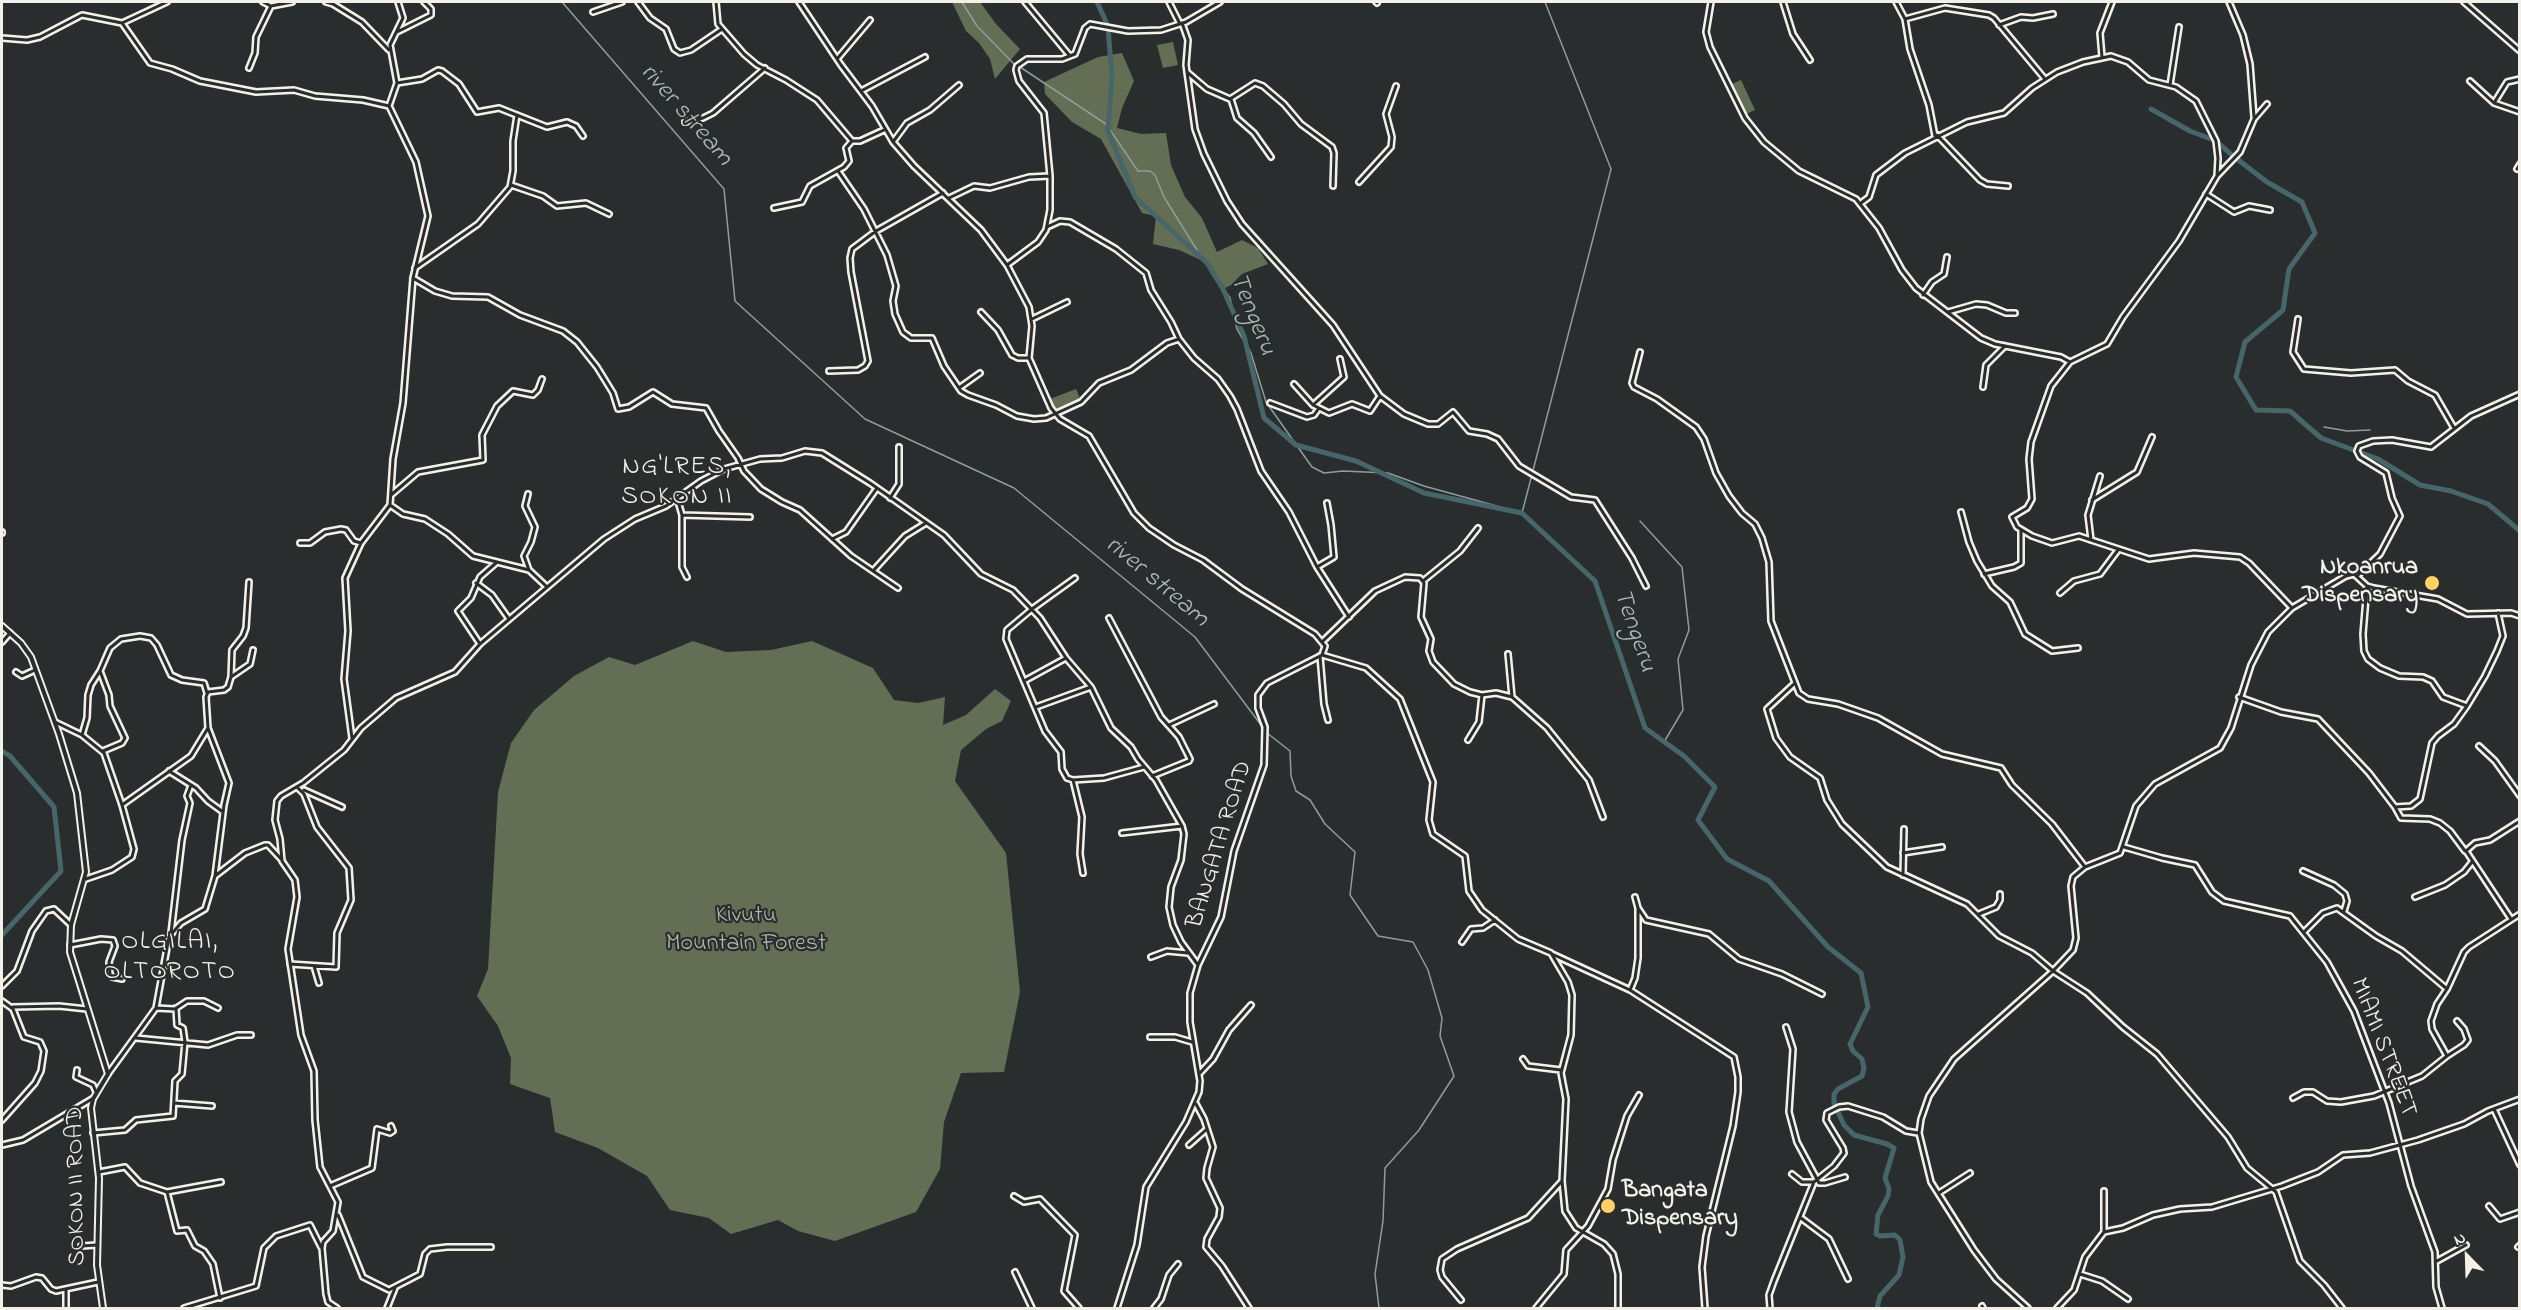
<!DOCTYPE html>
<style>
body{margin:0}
#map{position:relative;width:2521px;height:1310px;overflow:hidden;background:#2a2d2e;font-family:"Indie Flower",sans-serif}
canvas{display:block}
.frame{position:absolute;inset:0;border:3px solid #f4f1e8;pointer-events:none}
.north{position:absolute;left:2437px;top:1226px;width:60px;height:60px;-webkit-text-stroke:4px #2a2d2e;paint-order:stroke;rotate:337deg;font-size:16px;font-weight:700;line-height:24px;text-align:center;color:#f4f1e8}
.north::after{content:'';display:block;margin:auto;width:21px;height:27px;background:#f4f1e8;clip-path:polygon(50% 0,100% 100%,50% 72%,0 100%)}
</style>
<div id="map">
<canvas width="2521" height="1310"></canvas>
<div class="frame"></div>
<div class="north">N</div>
</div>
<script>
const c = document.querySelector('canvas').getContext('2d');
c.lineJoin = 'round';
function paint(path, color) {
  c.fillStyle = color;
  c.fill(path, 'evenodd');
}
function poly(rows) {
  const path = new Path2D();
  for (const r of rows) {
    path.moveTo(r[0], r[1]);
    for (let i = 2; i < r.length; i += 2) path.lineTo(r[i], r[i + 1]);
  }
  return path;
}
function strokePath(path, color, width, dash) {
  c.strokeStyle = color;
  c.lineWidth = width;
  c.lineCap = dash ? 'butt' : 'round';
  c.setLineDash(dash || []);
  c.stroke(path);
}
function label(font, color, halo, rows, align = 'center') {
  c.font = font + ' "Indie Flower",sans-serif';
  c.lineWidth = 4.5;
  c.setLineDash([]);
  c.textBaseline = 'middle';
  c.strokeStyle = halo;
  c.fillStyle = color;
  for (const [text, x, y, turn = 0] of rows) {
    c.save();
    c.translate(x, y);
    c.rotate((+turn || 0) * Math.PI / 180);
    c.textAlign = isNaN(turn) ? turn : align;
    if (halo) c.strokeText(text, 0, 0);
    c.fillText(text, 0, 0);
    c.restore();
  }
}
const green = poly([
 [952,2,980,2,996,24,1020,49,995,79,990,59,979,43,966,31],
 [1173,42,1178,65,1163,68,1157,45],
 [1122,53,1134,81,1122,108,1117,128,1141,134,1166,133,1171,165,1185,197,1202,218,1217,252,1242,240,1258,248,1268,264,1242,274,1231,285,1223,289,1205,262,1179,250,1153,244,1156,216,1142,213,1101,139,1072,122,1045,94,1044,82,1098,57],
 [1741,80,1755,110,1746,114,1732,84],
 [1076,389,1081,401,1056,412,1050,399],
 [693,641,726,652,771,650,812,641,873,668,894,700,918,703,945,697,943,725,966,715,995,689,1011,701,1002,721,986,729,961,750,955,781,1006,853,1020,992,1004,1072,961,1073,944,1122,940,1169,916,1212,835,1241,798,1231,778,1220,731,1234,709,1218,670,1210,647,1176,598,1148,555,1132,550,1098,510,1084,511,1058,498,1026,477,996,488,969,498,792,511,743,534,710,574,676,609,657,635,665]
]);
const stream = poly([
 [562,2,724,189,735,301,865,419,1014,488,1195,637,1264,729],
 [962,2,977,26,1015,65],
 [1020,67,1106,124,1138,171,1150,171,1155,175,1164,197,1197,250],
 [1209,268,1230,298,1237,329,1251,353,1266,402,1312,467,1324,473,1343,471,1388,473,1424,486,1522,513,1611,169,1545,2],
 [2324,427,2347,431,2370,430],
 [1640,521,1682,567,1689,630,1678,659,1683,710,1664,742],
 [1267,733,1290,751,1291,776,1296,791,1310,800,1325,824,1355,852,1350,895,1378,936,1413,942,1428,970,1442,1018,1440,1036,1454,1076,1419,1130,1385,1168,1383,1221,1375,1274,1379,1308]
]);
const river = poly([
 [1097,2,1107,24],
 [1108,28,1112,76,1108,131,1135,197,1207,263,1223,289,1244,336,1264,418,1296,445,1356,461,1424,493,1522,513,1595,581,1645,728,1684,756,1715,787,1698,820,1727,859,1769,881,1828,947,1861,973,1868,1007,1850,1044,1853,1051,1862,1059,1864,1069,1862,1076,1838,1089,1834,1094,1834,1103,1844,1125,1854,1135,1887,1144,1894,1148,1885,1178,1889,1189,1888,1196,1878,1215,1876,1234,1880,1236,1895,1235,1900,1240,1903,1257,1899,1275,1880,1296,1877,1308],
 [2151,109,2190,131,2216,141,2233,156],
 [2237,159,2267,182,2302,202,2315,233,2289,269,2283,310,2245,342,2236,377,2256,410,2290,411,2321,438,2378,459,2420,485,2451,491,2488,504,2520,531],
 [2,751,10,756,54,807,61,871,2,935]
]);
const minor = poly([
 [263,2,271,6,292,2],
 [326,2,333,4,362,22,389,50],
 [638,2,650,18,666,29,674,49,680,53,691,50,722,29],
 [716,2,718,24,744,54,757,65,786,80,817,100,852,141,860,141,884,130],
 [799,2,841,65,872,106,893,142,914,166,981,230,1007,265,1029,307,1032,326,1029,358,1051,408,1060,419,1089,436,1134,513,1149,528,1174,545,1203,560,1242,589,1315,634,1325,646,1322,655,1267,683,1258,695,1258,708,1265,727,1264,765,1234,851,1221,917,1198,965,1190,993,1190,1022,1200,1081,1199,1092,1186,1122,1146,1187,1137,1245,1117,1308],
 [1025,2,1070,56],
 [1169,2,1180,24],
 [1376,2,1377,3],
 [1711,2,1706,32,1710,47,1745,118,1764,142,1799,171,1856,199,1879,228,1902,270,1916,288,1981,338,1995,344,2061,357,2070,362,2051,386,2031,442,2029,459,2032,499,2027,508,2012,517,2017,527,2032,536,2052,543,2079,536,2149,559,2194,553,2240,557,2249,563,2292,608],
 [1783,2,1793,34,1810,60],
 [1896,2,1905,19,1910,49,1929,105,1935,136],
 [2229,2,2243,35,2250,64,2254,117],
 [2464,2,2520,51],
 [593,12,622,2],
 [1905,19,1945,8,1989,15,1994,18,2045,79],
 [122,23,150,63,172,69,200,81,256,92,294,90,315,96,363,100,389,106],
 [1182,23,1188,40,1186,65,1195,129,1204,154,1227,201,1242,224,1333,325,1380,396,1404,414,1428,424,1438,424,1453,412,1469,431,1487,434,1498,439,1519,466,1571,497,1595,500,1632,558,1646,586],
 [1999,25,2021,17,2033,18,2053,14],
 [397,32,431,15,431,9,424,2],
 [2,38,27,40,40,37,82,15,122,23,167,2],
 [2102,57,2100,33,2112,2],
 [837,59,870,20],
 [249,68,255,53,256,37,271,6],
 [1187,72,1207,89,1230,99,1255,83,1263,86,1284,104,1301,124,1332,147,1334,153,1333,186],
 [2470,81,2494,103,2520,112],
 [397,83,422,79,438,70,442,71,459,84,477,112,499,108,547,127,567,122,576,126,583,136],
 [2170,85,2179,27],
 [861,91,925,57],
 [1231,99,1237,118,1254,133,1271,157],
 [2494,103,2507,82,2520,79],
 [685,122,703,118,713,113,765,68],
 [1937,135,1980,180,1987,184,2008,186],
 [893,142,907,123,930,110,959,85],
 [2517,169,2520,164],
 [838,171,864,209,887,255,896,286,893,301,895,314,903,332,911,338,932,338,944,366,961,391,968,395,996,405,1017,416,1034,419,1046,418,1081,402,1099,383,1131,370,1167,343,1179,339],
 [1359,182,1391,147,1392,137,1386,114,1396,86],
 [511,185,543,196,557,206,586,203,609,214],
 [2206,194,2234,212,2249,206,2270,210],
 [949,198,974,186,990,188,1029,177,1050,176],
 [1861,203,1869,197,1876,175,1905,153,1967,122,2004,113,2032,88,2057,72,2083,62,2111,56,2128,62,2149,80,2176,87,2196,101,2216,141,2218,158,2217,176],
 [774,208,802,202,810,186,844,167,849,161,846,148,852,141],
 [1047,227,1060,221,1070,222,1116,249,1146,273,1151,290,1171,322,1179,339,1194,358,1218,379,1230,396,1237,409,1261,471,1289,512,1317,567,1349,617],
 [1007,265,1038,242,1046,230,1050,210,1050,176,1044,113,1019,81,1016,70,1017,66,1027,59,1062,59,1075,54,1085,28,1090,24,1128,31,1161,30,1186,22,1220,2],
 [415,268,478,224,510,187,513,171,513,141,517,115],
 [413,278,435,291,452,296,488,297,520,315,563,331,577,342,597,367,613,393,618,409,629,407,653,392,672,404,706,408,719,431,738,458,744,471,761,489,782,502,800,510,851,556,898,588],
 [1923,295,1932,282,1944,274,1947,257],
 [981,312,998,330,1012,355,1018,358,1029,358],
 [1948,312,1976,304,1987,305,2006,313,2015,313],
 [1032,319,1067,302],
 [2298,319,2293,352,2304,369,2351,373,2395,370,2408,381,2435,395,2454,428],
 [1640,352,1632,383,1634,387,1657,399,1696,427,1704,439,1716,473,1729,496,1742,513,1755,524,1762,538,1769,562,1771,621,1799,693,1808,699,1838,704,1878,718,1942,754,2001,768,2012,785,2052,824,2085,867],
 [2070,362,2107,344,2123,317,2179,241,2217,176,2240,152,2254,119,2267,104],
 [829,371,858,370,865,366,868,361,851,272,850,258,852,249,876,231,943,193],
 [1294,384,1313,405,1329,413,1352,404,1370,411,1380,396],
 [1983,387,1986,365,2005,346],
 [959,388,980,373],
 [1270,403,1307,417,1314,415,1319,408],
 [1313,405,1344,377,1340,359],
 [528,494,525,506,535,527,531,542,524,556,529,570],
 [391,495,418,472,483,460,482,435,497,406,513,391,533,395,538,390,542,379],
 [677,498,682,515,682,567,687,577],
 [890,498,899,484,899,447],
 [2092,500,2137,472,2152,437],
 [390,505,403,514,425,519,448,534,473,556,529,570,546,586],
 [1961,512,1969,542,1977,561,1992,586,2010,602,2025,634,2052,651,2078,648],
 [682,515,750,517],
 [2,532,2,533],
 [832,539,846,532,877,488],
 [2091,540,2088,515,2100,476],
 [300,543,310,543,325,532,341,529,346,530,354,541,361,543],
 [1317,567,1334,557,1331,525,1327,503],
 [873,571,905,536,926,523],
 [1984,574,2014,567,2021,563,2021,530],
 [2357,576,2380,554,2400,516,2392,498,2386,473,2360,457,2357,451,2359,446,2373,441,2392,440,2431,447,2471,416,2520,394],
 [1075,578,1032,609,1007,630,1006,639,1045,731,1061,752,1062,769,1067,778,1073,780,1104,778,1144,767],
 [1423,581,1460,551,1478,528],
 [476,583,492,595,509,619],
 [2367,586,2363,634,2364,651,2368,659,2380,668,2399,676,2423,677,2432,681,2443,697,2467,706],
 [2060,593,2074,581,2100,574,2118,550],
 [1109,618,1161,717,1179,737,1190,759,1189,761,1152,776],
 [1323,641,1375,591,1405,577,1420,578,1424,583,1421,617,1431,639,1429,651,1433,662,1454,684,1470,692,1482,695,1496,693,1512,697,1547,728,1589,780,1603,817],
 [2,642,10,633],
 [480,644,458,611,471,598,480,577,496,563],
 [1508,654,1512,697],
 [1322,655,1366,668,1400,699,1433,782,1429,820,1433,834,1465,856,1469,891,1482,910,1518,939,1551,953,1568,982,1572,995,1571,1035,1561,1073,1566,1099,1562,1181,1565,1211,1576,1228,1604,1244,1613,1254,1618,1274,1618,1308],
 [1320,656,1324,704,1328,720],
 [100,671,109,695,110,706,125,738,122,743,103,751],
 [16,672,22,676,35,670],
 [231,677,250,664,253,650],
 [1024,681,1066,658],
 [1795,683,1767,709,1776,738,1790,757,1820,778,1827,800,1842,824,1887,867,1967,904,1999,936,2032,953,2053,971,2087,993,2123,1027,2157,1054,2228,1137,2247,1168,2276,1192,2300,1261,2324,1285,2342,1308],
 [2239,697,2281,712,2318,719,2369,773,2395,807,2411,806,2420,799,2432,743,2438,736,2454,724,2467,706,2485,676,2497,651,2503,636,2498,613],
 [1036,707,1091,687],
 [55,722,82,735,104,753,122,805,134,849,132,857,112,870,86,879],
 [1169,725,1214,704],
 [82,735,87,718,88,695,91,685,100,671,110,648,121,639,140,636,151,638,157,645,171,675,182,680,204,683,207,693],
 [352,738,344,679,348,631,345,578,361,543,390,505,393,459,403,403,413,278,428,216,416,162,389,106,397,83,390,45,403,18,398,2],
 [1468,740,1479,722,1482,695],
 [2479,746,2495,761,2520,796],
 [169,771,196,788,208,801,223,812],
 [1073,780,1082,817,1080,854,1083,873],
 [304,790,342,807],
 [122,805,191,756,208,728],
 [2395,807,2401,818,2430,819,2440,823,2450,831,2465,851],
 [1122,833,1182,826],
 [2124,847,2162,858,2195,865,2212,892,2224,901,2290,916,2327,962,2354,1011,2389,1103,2411,1186,2435,1252,2436,1287,2442,1308],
 [1903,853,1942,847],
 [2303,871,2334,885,2345,894,2347,901,2344,911],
 [1903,875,1904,829],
 [215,876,224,805,229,783,208,728,206,697,208,692,224,690,228,687,231,677,232,650,243,636,246,628,249,582],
 [2415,897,2445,885,2464,872,2472,862],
 [1638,908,1646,920,1709,934,1739,959,1782,974,1822,994],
 [1979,914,1996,907,2000,900,2000,894],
 [2511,919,2466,851,2475,843,2490,840,2520,821],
 [2305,931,2323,913,2337,908,2376,936,2402,951,2447,989],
 [171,933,182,840,190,803,187,796,191,785],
 [1462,942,1471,929,1483,928,1495,920],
 [70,945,101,939,113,940,115,946,109,962,110,974,112,977,122,979],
 [1552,954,1630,990,1734,1057,1738,1077,1738,1092,1733,1126,1706,1236,1702,1267,1705,1308],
 [1151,957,1167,951,1188,953],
 [290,964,336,967,337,933,351,900,349,868,317,827,304,794,297,787],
 [314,966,319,983],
 [2,986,17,971,32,931,46,911,54,909,71,925],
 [1630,990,1635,978,1638,958,1638,908,1635,897],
 [2,1001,13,1009,24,1037,40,1042,44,1051,41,1071,35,1083,2,1120],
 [13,1007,59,1006,87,1009],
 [156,1008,175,1009,187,1001,204,1001,218,1008],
 [1786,1027,1793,1049,1789,1112,1797,1142,1819,1183,1825,1183,1845,1177],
 [1150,1037,1175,1037,1192,1042],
 [136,1038,208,1045,237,1035,251,1035],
 [2447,1056,2464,1045,2468,1040,2464,1029,2457,1021],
 [1523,1059,1528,1066,1561,1070],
 [77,1070,76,1077,93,1085,96,1092],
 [108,1074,156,1008,169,937,181,923,205,909,215,876,245,853,265,845,268,845,282,860],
 [1199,1074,1213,1059,1229,1030,1251,1005],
 [2293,1098,2304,1092,2313,1092,2327,1101,2341,1102,2374,1096,2422,1076,2447,1056,2432,1029,2431,1021,2437,1004,2447,989,2464,952,2469,947,2520,914],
 [174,1103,212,1106],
 [1196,1104,1204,1119,1213,1147,1207,1168,1206,1178,1220,1208,1219,1217,1207,1239,1206,1247,1222,1266,1249,1308],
 [2494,1109,2520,1165],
 [93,1133,125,1130,136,1120,173,1116,175,1081,182,1074,185,1042,183,1028,177,1025,176,1008],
 [2,1145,23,1140,92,1099],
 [1189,1145,1207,1129],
 [99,1172,125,1167,140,1183,167,1192,221,1182],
 [1792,1174,1802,1182,1814,1182],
 [330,1186,372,1168,377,1129,390,1133,393,1131,391,1126],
 [2104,1191,2104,1232],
 [167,1192,177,1231,187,1230,195,1246,204,1251,213,1264,220,1298],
 [1939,1193,1970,1173],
 [1014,1196,1024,1202,1040,1199,1075,1235,1064,1291,1079,1308],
 [2489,1206,2500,1219,2520,1212],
 [338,1215,363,1277,389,1290,420,1274,425,1254,430,1249,447,1247,491,1247],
 [1801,1218,1829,1239,1848,1279],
 [81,1246,97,1245],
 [2518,1247,2520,1245],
 [2437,1261,2466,1245],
 [1015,1272,1032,1308],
 [2080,1274,2102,1281,2128,1299],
 [2,1285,11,1286,36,1277,42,1278,51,1289,56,1291,98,1282],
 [66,1289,66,1308],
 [1461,1300,1442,1277,1440,1270,1442,1259,1457,1249,1528,1218,1562,1181],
 [1982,1306,1983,1308],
 [184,1308,256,1286,264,1248,276,1236,310,1225,321,1247],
 [337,1308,328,1302,326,1294,322,1248,323,1242,333,1231,338,1202,320,1167,315,1120,314,1071,301,1035,288,949,297,897,295,880,282,861,280,839,275,820,277,801,281,796,303,783,344,750,361,728,396,698,455,672,480,644,604,539,635,519,666,506,701,481,724,469,760,459,782,458,805,451,822,453,870,483,944,535,981,574,1013,590,1040,618,1066,658,1091,687,1111,728,1131,747,1138,759,1156,780,1182,826,1184,834,1181,860,1171,887,1169,907,1173,925,1181,942,1198,965],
 [387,1308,395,1288],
 [1154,1308,1161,1299,1169,1275,1178,1264],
 [1536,1308,1564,1274,1566,1250,1588,1226,1608,1189,1613,1160,1627,1116,1639,1095],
 [1770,1308,1769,1295,1774,1281,1814,1182,1834,1166,1844,1153,1843,1148,1826,1120,1827,1113,1839,1107,1848,1106,1883,1117,1906,1131,1918,1133],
 [2028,1308,1996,1279,1974,1250,1931,1182,1919,1133,1921,1119,1929,1096,1954,1059,2053,971,2073,950,2076,938,2071,886,2073,877,2085,867,2120,853,2136,806,2155,784,2220,748,2231,728,2251,665,2268,632,2292,608,2346,576,2354,574,2367,586,2374,588,2438,599,2467,614,2511,613,2520,616],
 [2057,1308,2074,1290,2085,1257,2104,1232,2123,1228,2153,1215,2180,1209,2212,1207,2282,1186,2318,1172,2343,1155,2370,1153,2418,1140,2464,1124,2488,1111,2520,1099]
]);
const tertiary = poly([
 [2,626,21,643,31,657,59,734,77,793,86,872,71,925,70,952,108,1074,93,1099,91,1108,99,1178,97,1265,103,1308]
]);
const markers = [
 [2432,583,8,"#ffd166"],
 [1608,1206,8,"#ffd166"]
];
const poiNames = [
 ["Nkoanrua",2418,569],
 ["Dispensary",2418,597],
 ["Bangata",1622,1192,"left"],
 ["Dispensary",1622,1220,"left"]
];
const streetNames = [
 ["BANGATA ROAD",1221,845,-73],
 ["MIAMI STREET",2382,1048,69],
 ["SOKON II ROAD",78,1186,-91]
];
const parkNames = [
 ["Kivutu",746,917],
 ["Mountain Forest",746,945]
];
const waterNames = [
 ["river stream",685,116,49],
 ["Tengeru",1251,315,68],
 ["river stream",1156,583,40],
 ["Tengeru",1633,631,71]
];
const neighbourhoodNames = [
 ["NG'LRES,",677,469],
 ["SOKON II",677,499],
 ["OLGILAI,",170,944],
 ["OLTOROTO",170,974]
];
paint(green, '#636e55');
strokePath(stream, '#8c9e9c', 1.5);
strokePath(river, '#476669', 5);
strokePath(minor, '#f4f1e8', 8);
strokePath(tertiary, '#f4f1e8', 8);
strokePath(minor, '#2a2d2e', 3);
strokePath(tertiary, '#2a2d2e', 4);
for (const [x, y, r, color] of markers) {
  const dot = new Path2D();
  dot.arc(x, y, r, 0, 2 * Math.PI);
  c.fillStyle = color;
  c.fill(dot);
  strokePath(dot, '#2a2d2e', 2);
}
label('bold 24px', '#f4f1e8', '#2a2d2e', poiNames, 'right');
label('24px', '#f4f1e8', '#2a2d2e', streetNames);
label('24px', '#b3b6a6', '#2a2d2e', parkNames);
label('italic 26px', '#afb9b5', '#2a2d2e', waterNames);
c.letterSpacing = '1.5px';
label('26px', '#f4f1e8', '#2a2d2e', neighbourhoodNames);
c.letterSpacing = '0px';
</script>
